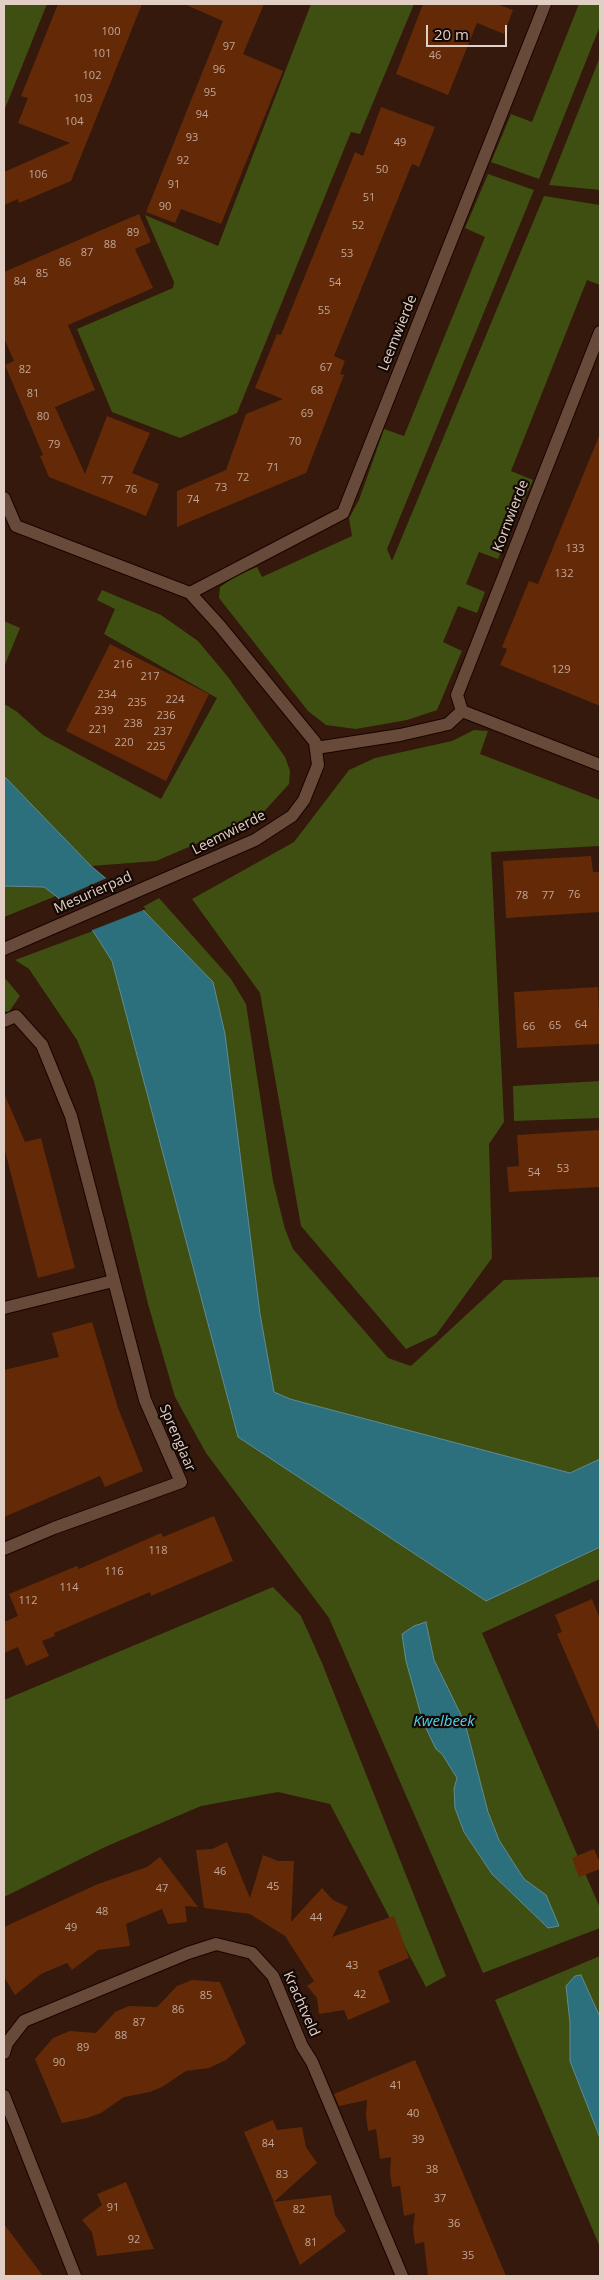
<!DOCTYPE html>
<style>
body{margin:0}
#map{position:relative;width:604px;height:2280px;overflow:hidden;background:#34190c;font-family:"Open Sans",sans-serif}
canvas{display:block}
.frame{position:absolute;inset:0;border:5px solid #e1cfc6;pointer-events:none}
.scale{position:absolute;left:426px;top:25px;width:81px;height:22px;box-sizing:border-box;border:2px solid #e1cfc6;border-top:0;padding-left:6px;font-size:15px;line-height:18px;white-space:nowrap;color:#e1cfc6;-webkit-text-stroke:4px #130804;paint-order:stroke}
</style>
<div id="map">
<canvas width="604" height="2280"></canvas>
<div class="frame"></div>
<div class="scale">20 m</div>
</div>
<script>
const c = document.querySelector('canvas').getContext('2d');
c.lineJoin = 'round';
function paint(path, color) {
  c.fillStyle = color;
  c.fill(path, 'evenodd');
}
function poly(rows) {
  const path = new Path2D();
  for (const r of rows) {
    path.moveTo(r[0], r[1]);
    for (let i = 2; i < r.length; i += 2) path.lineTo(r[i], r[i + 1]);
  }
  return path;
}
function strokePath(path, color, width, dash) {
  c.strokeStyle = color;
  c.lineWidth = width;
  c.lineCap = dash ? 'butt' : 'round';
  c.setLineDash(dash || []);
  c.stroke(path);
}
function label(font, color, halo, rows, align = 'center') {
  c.font = font + ' "Open Sans",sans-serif';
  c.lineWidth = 4.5;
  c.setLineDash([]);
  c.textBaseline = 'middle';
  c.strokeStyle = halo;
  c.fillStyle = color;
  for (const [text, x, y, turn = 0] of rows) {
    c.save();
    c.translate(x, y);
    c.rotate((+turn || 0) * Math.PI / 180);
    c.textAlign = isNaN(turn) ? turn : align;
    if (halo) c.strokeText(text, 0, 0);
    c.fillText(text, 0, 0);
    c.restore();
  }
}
const green = poly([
 [4,4,47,4,4,111],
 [311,4,414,4,360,134,351,132,237,413,180,438,112,412,77,329,173,288,174,282,145,215,218,246],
 [579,4,600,4,600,26,539,179,491,162,511,114,532,122],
 [600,57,600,190,549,185],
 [488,174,534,190,387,549,392,561,544,196,600,205,600,285,587,280,511,471,533,480,498,559,479,552,466,584,485,592,477,613,458,606,443,642,462,651,437,710,407,720,356,729,326,725,308,711,219,598,220,587,236,576,257,567,262,577,352,536,349,518,359,500,384,429,404,436,485,237,465,228],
 [102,590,161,615,198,641,228,677,285,757,290,771,289,784,259,817,156,861,91,866,4,776,4,704,16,711,43,735,161,799,217,698,104,634,115,609,97,600],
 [4,621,20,628,4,667],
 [474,730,488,731,480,754,600,800,600,846,491,852,504,1122,489,1144,492,1258,436,1335,406,1349,301,1226,260,993,192,899,294,842,349,770,375,758,452,741],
 [4,886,44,887,56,896,4,917],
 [159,898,231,979,246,1004,273,1181,285,1229,293,1249,388,1358,411,1366,504,1280,600,1277,600,1459,570,1473,290,1399,274,1392,260,1314,225,1034,213,982,141,908],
 [93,931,112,961,238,1437,486,1601,600,1547,600,1579,482,1633,600,1908,600,1928,483,1973,329,1618,206,1453,175,1397,148,1304,94,1081,77,1040,29,969,15,960],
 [426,1622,434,1660,465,1723,488,1812,499,1840,524,1879,546,1895,558,1926,548,1928,492,1874,464,1832,455,1808,454,1789,457,1778,442,1754],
 [4,977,20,996,8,1013,4,1010],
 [600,1081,600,1118,514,1121,513,1086],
 [273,1587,301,1616,322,1663,446,1976,426,1987,330,1804,278,1792,201,1806,105,1847,4,1897,4,1700],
 [600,1956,600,2017,581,1975,566,1987,570,2023,570,2061,600,2138,600,2247,495,2000]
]);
const water = poly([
 [4,776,91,866,141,908,213,982,225,1034,260,1314,274,1392,290,1399,570,1473,600,1459,600,1547,486,1601,238,1437,112,961,93,931,56,896,44,887,4,886,4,776],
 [426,1622,434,1660,465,1723,488,1812,499,1840,524,1879,546,1895,559,1926,548,1928,492,1874,464,1832,455,1808,454,1789,457,1778,442,1754,436,1749,423,1722,406,1661,402,1634,414,1626,426,1622],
 [581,1975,600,2017,600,2138,570,2061,570,2023,566,1986,575,1976,581,1975]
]);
const pier = poly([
 [109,877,146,909,90,931,57,900]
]);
const building = poly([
 [58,4,142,4,71,181,19,203,18,199,4,205,4,172,70,143,18,123,28,98,21,96],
 [184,4,264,4,243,54,283,71,221,224,181,209,175,223,146,212,223,21],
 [423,4,497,4,513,10,504,34,477,23,448,95,396,74],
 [381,107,435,127,419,167,412,164,334,356,345,361,340,374,344,375,306,473,177,527,177,491,226,470,246,414,283,399,255,388,277,334,281,335,355,152,363,156],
 [139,214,151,242,135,249,153,288,68,325,95,390,55,407,85,474,107,416,150,433,132,473,159,484,146,516,49,477,40,456,43,455,5,365,14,361,4,338,4,272],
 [600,434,600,706,500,665,507,649,502,647,529,581,538,584],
 [110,644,209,694,166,781,66,731],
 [591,856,593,872,600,872,600,912,506,918,503,861],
 [598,987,600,1044,517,1048,514,992],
 [4,1093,25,1142,41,1138,75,1268,38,1278,4,1147],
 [600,1130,600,1187,509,1192,507,1167,519,1166,517,1135],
 [92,1322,118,1408,143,1471,105,1487,100,1476,4,1517,4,1370,59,1357,52,1333],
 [214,1516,233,1561,151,1596,150,1592,54,1633,55,1636,42,1641,49,1656,26,1666,18,1647,4,1653,4,1622,18,1616,9,1594,77,1566,79,1569,161,1533,163,1537],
 [592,1599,600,1619,600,1733,557,1634,562,1632,555,1615],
 [227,1842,250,1898,263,1855,278,1861,294,1861,291,1922,322,1888,333,1900,348,1907,332,1937,394,1916,409,1958,378,1971,390,2002,348,2020,344,2010,319,2014,317,1998,307,1986,314,1981,285,1936,250,1914,204,1908,196,1850,212,1849],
 [594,1849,600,1863,600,1869,579,1877,572,1858],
 [160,1857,198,1907,185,1906,187,1922,168,1924,162,1909,126,1924,130,1946,98,1950,72,1970,67,1963,41,1974,15,1995,4,1977,4,1927,98,1884,147,1867],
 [192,1980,220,1982,246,2043,226,2060,209,2068,186,2071,162,2087,150,2092,124,2097,101,2113,87,2118,62,2123,35,2059,46,2046,53,2038,70,2031,96,2033,115,2012,129,2006,157,2007,177,1986],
 [415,2060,434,2104,506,2276,428,2276,424,2242,415,2244,413,2228,415,2213,404,2216,400,2186,392,2187,390,2172,391,2157,380,2159,376,2129,368,2131,366,2115,367,2100,339,2106,334,2094],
 [273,2120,277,2130,302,2127,306,2147,317,2163,274,2202,244,2132],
 [126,2182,154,2249,97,2256,92,2232,82,2220,102,2205,97,2194],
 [331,2195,335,2215,346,2231,300,2265,273,2202],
 [4,2224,43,2276,4,2276]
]);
const street = poly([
 [600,332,457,695,462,711,600,765],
 [4,498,16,526,190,593,220,626,315,742,318,765,304,800,292,816,255,840,4,949],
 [190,593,343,513,545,4],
 [316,748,400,735,448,724,462,711],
 [4,1021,16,1016,42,1045,71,1116,145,1400,181,1482,54,1528,4,1549],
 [4,1308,113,1281],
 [4,2053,7,2043,24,2021,188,1953,216,1944,252,1953,273,1976,302,2046,312,2062,402,2276],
 [4,2096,75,2276]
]);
const numberNames = [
 ["100",111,32],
 ["97",229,47],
 ["101",102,54],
 ["46",435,56],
 ["96",219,70],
 ["102",92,76],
 ["95",210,93],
 ["103",83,99],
 ["94",202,115],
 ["104",74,122],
 ["93",192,138],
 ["49",400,143],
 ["92",183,161],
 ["50",382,170],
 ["106",38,175],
 ["91",174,185],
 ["51",369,198],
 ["90",165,207],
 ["52",358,226],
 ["89",133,233],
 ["88",110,245],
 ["87",87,253],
 ["53",347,254],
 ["86",65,263],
 ["85",42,274],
 ["84",20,282],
 ["54",335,283],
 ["55",324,311],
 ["67",326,368],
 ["82",25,370],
 ["68",317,391],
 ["81",33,394],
 ["69",307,414],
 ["80",43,417],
 ["70",295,442],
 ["79",54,445],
 ["71",273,468],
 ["72",243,478],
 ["77",107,481],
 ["73",221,488],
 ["76",131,490],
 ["74",193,500],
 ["133",575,549],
 ["132",564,574],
 ["216",123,665],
 ["129",561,670],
 ["217",150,677],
 ["234",107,695],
 ["224",175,700],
 ["235",137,703],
 ["239",104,711],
 ["236",166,716],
 ["238",133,724],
 ["221",98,730],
 ["237",163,732],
 ["220",124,743],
 ["225",156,747],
 ["76",574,895],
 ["78",522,896],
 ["77",548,896],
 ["64",581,1025],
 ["65",555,1026],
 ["66",529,1027],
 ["53",563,1169],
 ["54",534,1173],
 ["118",158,1551],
 ["116",114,1572],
 ["114",69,1588],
 ["112",28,1601],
 ["46",220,1872],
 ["45",273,1887],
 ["47",162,1889],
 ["48",102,1912],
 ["44",316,1918],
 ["49",71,1928],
 ["43",352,1966],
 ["42",360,1995],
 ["85",206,1996],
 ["86",178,2010],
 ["87",139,2023],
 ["88",121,2036],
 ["89",83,2048],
 ["90",59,2063],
 ["41",396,2086],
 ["40",413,2114],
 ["39",418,2140],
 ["84",268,2144],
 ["38",432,2170],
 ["83",282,2175],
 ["37",440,2199],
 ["91",113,2208],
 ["82",299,2210],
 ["36",454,2224],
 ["92",134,2240],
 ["81",311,2243],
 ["35",468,2256]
];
const streetNames = [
 ["Leemwierde",398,333,-68],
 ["Kornwierde",511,516,-69],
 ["Leemwierde",229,833,-27],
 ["Mesurierpad",93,893,-24],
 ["Sprenglaar",177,1438,67],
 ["Krachtveld",301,2004,66]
];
const waterNames = [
 ["Kwelbeek",444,1722]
];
paint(green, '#3f4f11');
paint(water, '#2c707d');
strokePath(water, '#628c93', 1);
paint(pier, '#34190c');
paint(building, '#642a08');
strokePath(street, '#1a0400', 14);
strokePath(street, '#684a3b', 12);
label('11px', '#c2a696', null, numberNames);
label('14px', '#e1cfc6', '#130804', streetNames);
label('italic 15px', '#4ed3ec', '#130804', waterNames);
</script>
